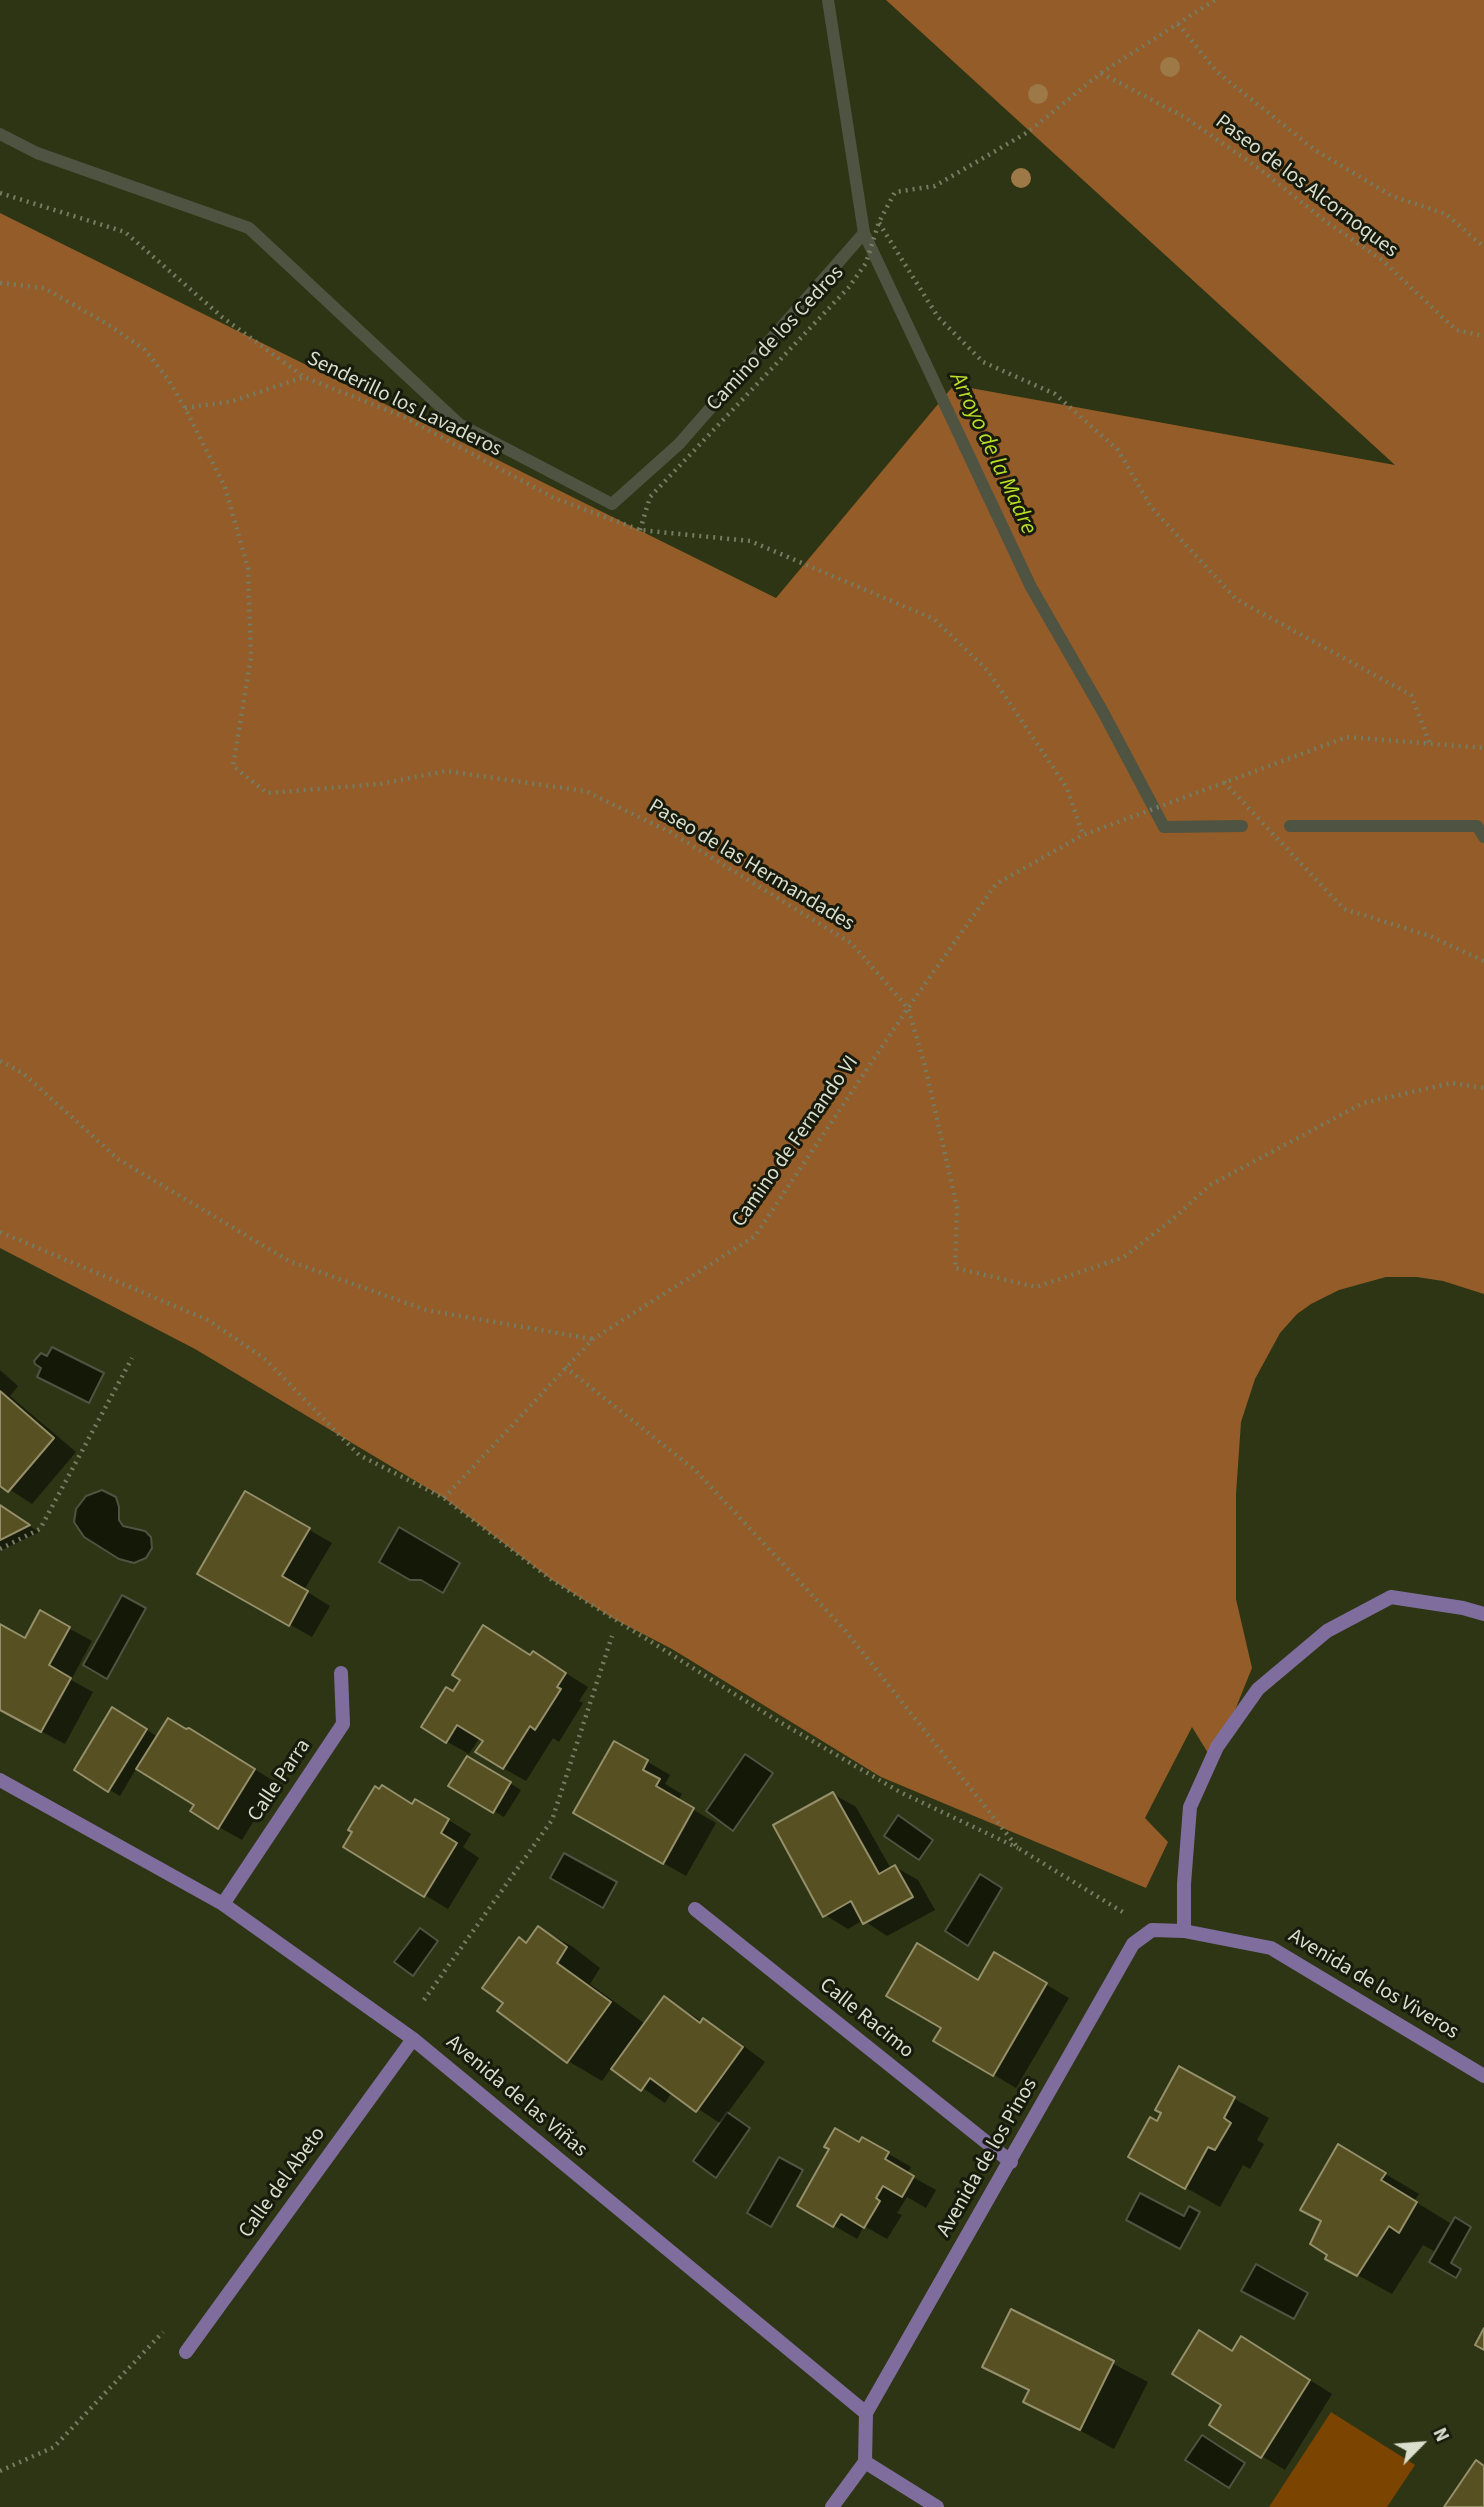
<!DOCTYPE html>
<meta charset="utf-8">
<style>
body{margin:0}
#map{position:relative;width:1484px;height:2507px;overflow:hidden;background:#2d3514;font-family:"Source Sans 3",sans-serif}
canvas{display:block}
.north{position:absolute;left:1386px;top:2409px;width:70px;height:70px;-webkit-text-stroke:5px #171a0c;paint-order:stroke;rotate:65deg;font-size:19px;font-weight:700;line-height:28px;text-align:center;color:#d9dfcc}
.north::after{content:'';display:block;margin:auto;width:24px;height:32px;background:#d9dfcc;clip-path:polygon(50% 0,100% 100%,50% 72%,0 100%)}
</style>
<div id="map">
<canvas width="1484" height="2507"></canvas>
<div class="north">N</div>
</div>
<script>
const c = document.querySelector('canvas').getContext('2d');
c.lineJoin = 'round';
function paint(path, color) {
  c.fillStyle = color;
  c.fill(path, 'evenodd');
}
function poly(rows) {
  const path = new Path2D();
  for (const r of rows) {
    path.moveTo(r[0], r[1]);
    for (let i = 2; i < r.length; i += 2) path.lineTo(r[i], r[i + 1]);
  }
  return path;
}
function strokePath(path, color, width, dash) {
  c.strokeStyle = color;
  c.lineWidth = width;
  c.lineCap = dash ? 'butt' : 'round';
  c.setLineDash(dash || []);
  c.stroke(path);
}
function label(font, color, halo, rows, align = 'center') {
  c.font = font + ' "Source Sans 3",sans-serif';
  c.lineWidth = 6;
  c.setLineDash([]);
  c.textBaseline = 'middle';
  c.strokeStyle = halo;
  c.fillStyle = color;
  for (const [text, x, y, turn = 0] of rows) {
    c.save();
    c.translate(x, y);
    c.rotate((+turn || 0) * Math.PI / 180);
    c.textAlign = isNaN(turn) ? turn : align;
    if (halo) c.strokeText(text, 0, 0);
    c.fillText(text, 0, 0);
    c.restore();
  }
}
const green = poly([
 [1331,2412,1415,2465,1387,2507,1269,2507]
]);
const forest = poly([
 [886,0,1484,0,1484,1294,1443,1281,1417,1277,1386,1277,1339,1290,1311,1304,1297,1314,1280,1333,1255,1379,1241,1422,1236,1494,1236,1599,1252,1668,1229,1725,1208,1753,1192,1727,1145,1818,1168,1842,1146,1888,881,1777,672,1649,614,1619,552,1580,444,1498,195,1349,0,1248,0,213,776,598,954,385,1395,465]
]);
const water = poly([
 [52,1347,104,1373,89,1403,37,1377,41,1368,35,1364,34,1361,41,1353,47,1356,52,1347],
 [102,1490,116,1497,119,1507,119,1520,123,1526,145,1531,151,1537,152,1548,146,1558,134,1563,119,1559,84,1537,74,1522,76,1509,86,1496,102,1490],
 [399,1527,460,1563,443,1593,421,1580,410,1580,379,1562,399,1527],
 [122,1595,146,1608,107,1679,83,1665,122,1595],
 [745,1754,773,1773,733,1831,706,1811,745,1754],
 [898,1815,933,1840,919,1860,884,1836,898,1815],
 [564,1853,617,1882,603,1908,550,1878,564,1853],
 [980,1874,1002,1888,968,1946,945,1931,980,1874],
 [420,1928,438,1941,413,1976,394,1962,420,1928],
 [727,2112,750,2128,716,2178,693,2161,727,2112],
 [779,2157,803,2170,771,2227,747,2213,779,2157],
 [1140,2193,1184,2216,1189,2206,1200,2212,1180,2249,1126,2220,1140,2193],
 [1455,2217,1471,2227,1451,2263,1461,2269,1456,2278,1429,2262,1455,2217],
 [1256,2264,1308,2293,1294,2319,1241,2291,1256,2264],
 [1202,2435,1245,2463,1229,2488,1185,2460,1202,2435]
]);
const shadow = poly([
 [0,1370,18,1386,10,1396,76,1452,32,1504,0,1483],
 [245,1493,332,1543,304,1590,330,1606,312,1637,200,1573],
 [0,1507,39,1532,0,1551],
 [41,1613,92,1641,71,1680,93,1692,65,1744,0,1709,0,1626,26,1640],
 [531,1657,556,1667,588,1687,579,1701,583,1703,559,1742,553,1738,526,1781,503,1768,485,1740,480,1737,469,1754,446,1741,454,1694],
 [124,1716,158,1737,212,1743,277,1783,242,1840,219,1827,196,1804,137,1767,120,1796,76,1770],
 [615,1743,670,1775,665,1784,682,1794,678,1801,716,1823,686,1876,576,1813],
 [468,1758,521,1790,504,1817,451,1786],
 [380,1791,439,1814,471,1834,463,1847,479,1858,448,1909,345,1847],
 [833,1794,856,1807,891,1869,895,1867,918,1880,935,1910,887,1936,863,1920,848,1929,825,1915],
 [539,1928,573,1947,600,1968,590,1984,645,2024,665,1998,703,2022,704,2020,726,2033,765,2062,720,2123,672,2092,665,2103,612,2067,602,2081,568,2061,505,2003,527,1944],
 [995,1955,1069,1998,1016,2088,936,2040,979,1982],
 [1179,2068,1269,2118,1257,2140,1264,2144,1250,2169,1243,2165,1220,2207,1130,2156,1158,2124],
 [863,2139,911,2167,907,2174,936,2190,926,2208,907,2197,897,2213,902,2215,887,2239,864,2226,857,2239,799,2205],
 [1372,2166,1419,2194,1414,2201,1450,2223,1434,2251,1423,2245,1392,2294,1327,2258],
 [1012,2311,1148,2382,1114,2449,1026,2401,1030,2392,984,2366],
 [1264,2351,1332,2394,1285,2470,1211,2425,1224,2405,1233,2352]
]);
const stream = poly([
 [828,0,864,233,1031,587,1103,712,1164,827,1242,826],
 [0,134,37,153,249,228,459,424,612,504,679,444,864,233],
 [1290,826,1477,826,1484,837]
]);
const building = poly([
 [0,1391,54,1438,8,1492,0,1486,0,1391],
 [245,1491,310,1528,282,1576,308,1591,289,1626,197,1574,245,1491],
 [0,1505,30,1525,0,1540,0,1505],
 [40,1610,70,1627,49,1665,71,1678,41,1732,0,1710,0,1624,25,1638,40,1610],
 [483,1625,530,1655,533,1651,566,1673,557,1687,561,1689,535,1730,530,1726,503,1769,475,1752,483,1741,457,1725,446,1743,421,1727,446,1687,453,1691,460,1680,452,1675,483,1625],
 [112,1707,147,1729,108,1792,74,1770,112,1707],
 [168,1718,186,1729,189,1728,255,1769,218,1829,190,1811,194,1805,136,1769,168,1718],
 [614,1741,648,1760,643,1770,660,1779,656,1786,694,1808,663,1864,573,1813,614,1741],
 [467,1756,511,1782,493,1813,448,1786,467,1756],
 [382,1785,412,1804,415,1799,449,1819,441,1833,457,1843,424,1897,343,1847,352,1832,348,1830,375,1786,379,1789,382,1785],
 [833,1792,879,1874,895,1865,913,1897,863,1924,851,1901,823,1917,773,1825,833,1792],
 [538,1926,567,1947,557,1963,611,2002,567,2063,497,2011,503,2003,482,1988,519,1937,526,1943,538,1926],
 [917,1943,978,1980,994,1952,1047,1983,993,2076,933,2041,941,2028,886,1996,917,1943],
 [664,1996,700,2023,703,2018,743,2047,696,2112,650,2078,641,2091,611,2069,664,1996],
 [1179,2066,1235,2097,1224,2118,1231,2123,1215,2150,1208,2147,1185,2189,1128,2157,1150,2117,1157,2121,1161,2113,1155,2110,1179,2066],
 [835,2128,859,2142,862,2137,889,2152,885,2159,914,2176,902,2197,883,2186,876,2198,880,2201,864,2228,841,2214,833,2227,797,2206,829,2149,824,2147,835,2128],
 [1338,2144,1386,2173,1381,2180,1417,2202,1399,2233,1389,2226,1357,2276,1325,2259,1327,2255,1310,2244,1321,2221,1300,2210,1338,2144],
 [1011,2309,1114,2361,1080,2430,1023,2402,1029,2390,982,2367,1011,2309],
 [1484,2328,1484,2350,1475,2345,1484,2328],
 [1199,2330,1232,2351,1241,2336,1310,2380,1261,2458,1209,2425,1221,2405,1172,2374,1199,2330],
 [1476,2460,1484,2466,1484,2507,1444,2507,1476,2460]
]);
const path = poly([
 [1178,24,1217,72,1315,150,1392,196,1446,214,1484,247],
 [1101,73,1186,118,1261,170,1324,220,1382,260,1456,330,1484,336],
 [0,193,125,232,222,317,304,377,402,416,554,498,640,530,750,541,934,619,988,671,1067,788,1083,835],
 [879,223,938,317,983,362,1055,394,1118,450,1151,507,1236,599,1411,695,1430,744],
 [0,283,44,288,109,325,145,350,168,379,185,408,225,487,248,568,251,657,233,766,267,793,380,784,446,771,585,791,670,832,851,943,908,1008,925,1066,957,1207,955,1268,1036,1287,1124,1257,1174,1218,1210,1185,1363,1103,1452,1083,1484,1088],
 [185,408,233,401,304,377],
 [640,530,650,497,849,287,866,263,879,222,895,192,935,186,1028,132,1101,73,1215,0],
 [1224,782,1344,909,1430,936,1484,961],
 [0,1061,23,1073,118,1159,289,1261,426,1310,592,1339],
 [0,1232,208,1320,264,1358,359,1455,444,1498,552,1580,773,1718,900,1792,1018,1848],
 [565,1367,695,1470,843,1628,1018,1848,1126,1914],
 [444,1498,593,1339,755,1236,908,1008,996,884,1083,835,1347,737,1484,748],
 [0,1549,40,1529,132,1358],
 [424,2000,552,1820,612,1636],
 [0,2471,54,2447,163,2332]
]);
const service = poly([
 [1184,1931,1184,1884,1190,1807,1217,1747,1258,1689,1327,1631,1391,1597,1463,1608,1484,1614]
]);
const minor = poly([
 [0,1780,223,1904,413,2039,866,2413],
 [223,1904,343,1724,341,1673],
 [695,1909,1011,2162],
 [186,2352,413,2039],
 [865,2462,866,2413,1133,1944,1152,1930,1184,1931,1271,1948,1484,2076],
 [865,2462,937,2507],
 [832,2507,865,2462]
]);
const trees = [
 [1170,67],
 [1038,94],
 [1021,178]
];
const streetNames = [
 ["Paseo de los Alcornoques",1306,187,37],
 ["Camino de los Cedros",776,339,-47],
 ["Senderillo los Lavaderos",404,405,26],
 ["Paseo de las Hermandades",751,866,31],
 ["Camino de Fernando VI",796,1142,-55],
 ["Calle Parra",280,1781,-56],
 ["Avenida de los Viveros",1373,1985,31],
 ["Calle Racimo",866,2019,39],
 ["Avenida de las Viñas",516,2097,40],
 ["Avenida de los Pinos",988,2158,-60],
 ["Calle del Abeto",283,2183,-54]
];
const waterNames = [
 ["Arroyo de la Madre",992,454,65]
];
paint(green, '#7c4401');
paint(forest, '#935c28');
paint(water, '#141907');
strokePath(water, '#4f5442', 2);
paint(shadow, '#0007');
strokePath(stream, '#4f5442', 12);
paint(building, '#575023');
strokePath(building, '#958f6a', 2);
strokePath(path, '#757c61', 4.5, [2, 5]);
strokePath(service, '#7f6e9d', 14);
strokePath(minor, '#7f6e9d', 14);
c.fillStyle = '#9d7948';
for (const [x, y] of trees) {
  c.beginPath();
  c.arc(x, y, 10, 0, 2 * Math.PI);
  c.fill();
}
label('21px', '#d9dfcc', '#171a0c', streetNames);
label('italic 23px', '#bbde28', '#171a0c', waterNames);
</script>
